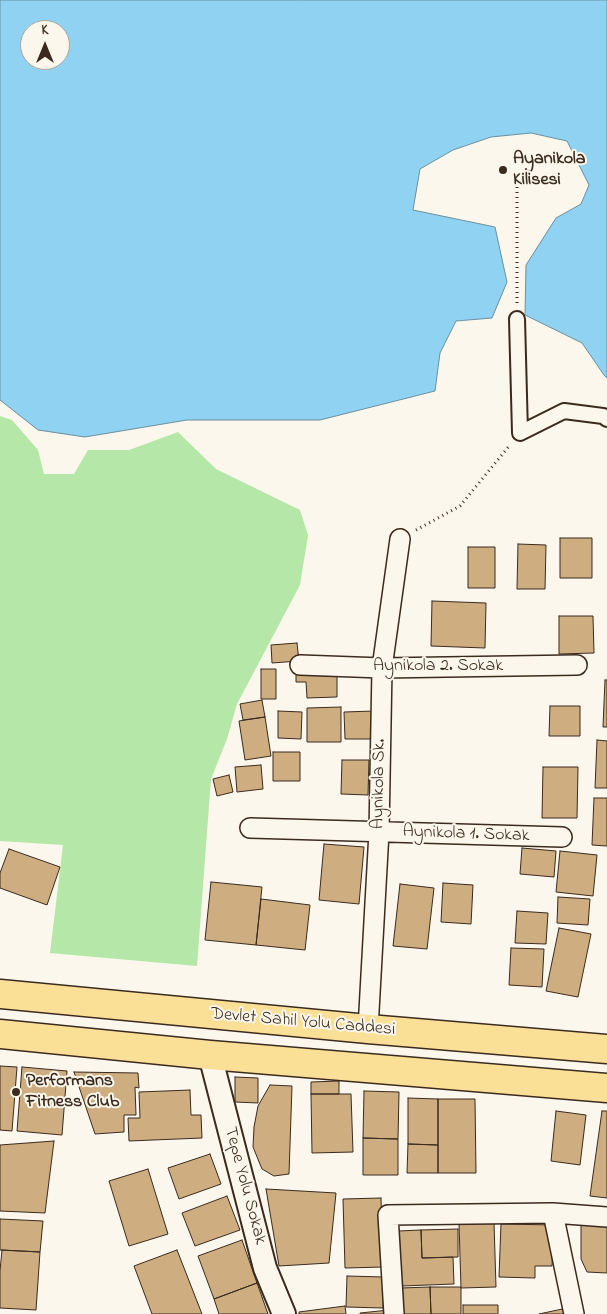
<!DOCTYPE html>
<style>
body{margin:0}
#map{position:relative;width:607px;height:1314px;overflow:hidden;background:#fbf7ec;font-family:"Indie Flower",sans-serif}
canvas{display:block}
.north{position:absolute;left:20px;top:20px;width:50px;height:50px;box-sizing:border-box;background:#fbf7ec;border:1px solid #aea59a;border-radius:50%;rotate:0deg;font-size:14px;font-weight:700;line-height:20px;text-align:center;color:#3b2a1e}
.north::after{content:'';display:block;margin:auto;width:18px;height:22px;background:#3b2a1e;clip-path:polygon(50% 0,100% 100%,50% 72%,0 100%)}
</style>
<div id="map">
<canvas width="607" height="1314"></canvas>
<div class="north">K</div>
</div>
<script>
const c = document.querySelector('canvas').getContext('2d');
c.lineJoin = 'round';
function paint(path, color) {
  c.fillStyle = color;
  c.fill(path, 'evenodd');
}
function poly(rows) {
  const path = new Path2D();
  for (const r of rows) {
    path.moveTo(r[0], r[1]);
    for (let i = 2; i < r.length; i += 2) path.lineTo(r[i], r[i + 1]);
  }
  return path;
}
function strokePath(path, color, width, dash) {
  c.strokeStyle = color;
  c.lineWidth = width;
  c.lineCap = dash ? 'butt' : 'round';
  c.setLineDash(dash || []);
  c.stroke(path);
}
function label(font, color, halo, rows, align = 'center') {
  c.font = font + ' "Indie Flower",sans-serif';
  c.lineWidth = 4;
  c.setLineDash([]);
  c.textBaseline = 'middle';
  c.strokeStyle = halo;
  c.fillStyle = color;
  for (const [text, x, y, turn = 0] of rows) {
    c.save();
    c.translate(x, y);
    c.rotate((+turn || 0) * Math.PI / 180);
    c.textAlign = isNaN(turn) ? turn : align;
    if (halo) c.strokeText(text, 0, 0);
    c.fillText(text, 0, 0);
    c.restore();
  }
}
const green = poly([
 [0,416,12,420,38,450,44,474,74,474,88,450,129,450,178,432,216,469,300,510,308,535,300,585,237,704,227,739,211,779,197,966,50,953,63,845,0,841]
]);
const water = poly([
 [0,0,607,0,607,378,604,375,582,343,525,315,526,265,556,218,581,204,589,185,567,141,531,133,491,137,453,150,420,169,413,210,495,227,507,282,492,318,456,321,440,353,435,391,320,420,187,420,85,437,38,430,0,400,0,0],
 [30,30,60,30,60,60,30,60,30,30]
]);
const building = poly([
 [560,538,592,538,592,578,560,578,560,538],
 [518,544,546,545,545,589,517,589,518,544],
 [468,547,495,547,495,588,468,588,468,547],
 [432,601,486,603,485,648,431,646,432,601],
 [559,616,593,616,594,653,559,654,559,616],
 [297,643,299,661,272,663,271,645,297,643],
 [261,669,276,669,276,699,261,699,261,669],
 [337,670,337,697,307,698,306,682,296,682,296,671,337,670],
 [605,680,607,680,607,727,603,727,605,680],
 [262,700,265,717,243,720,240,704,262,700],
 [550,706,580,706,580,736,549,736,550,706],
 [341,707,341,742,307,742,307,708,341,707],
 [278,711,302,712,301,739,278,738,278,711],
 [374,711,375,739,345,739,344,712,374,711],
 [265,717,271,756,245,760,239,721,265,717],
 [597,740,607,741,607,788,595,788,597,740],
 [273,752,300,752,300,781,273,781,273,752],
 [342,760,369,760,368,795,341,794,342,760],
 [261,765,263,789,237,792,235,767,261,765],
 [543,767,578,767,577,818,542,818,543,767],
 [229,775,233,792,217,796,213,779,229,775],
 [594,798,607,798,607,846,592,845,594,798],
 [324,844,364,847,359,904,319,900,324,844],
 [522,848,556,851,554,877,520,874,522,848],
 [9,849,60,867,47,905,0,888,0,873,9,849],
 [560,851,597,855,593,896,556,892,560,851],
 [211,882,262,887,256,945,205,940,211,882],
 [443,883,473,885,471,924,441,922,443,883],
 [400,884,434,888,427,949,393,946,400,884],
 [558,897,590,899,588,925,557,923,558,897],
 [261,899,310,905,305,950,256,945,261,899],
 [517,911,548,913,546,944,515,943,517,911],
 [559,928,591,934,578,997,546,991,559,928],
 [511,948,544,949,542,987,509,985,511,948],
 [0,1066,17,1067,12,1131,0,1130,0,1066],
 [22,1067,67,1071,62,1135,17,1131,22,1067],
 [74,1072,138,1073,139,1088,135,1087,136,1115,124,1115,124,1132,95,1134,74,1072],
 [235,1077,258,1078,258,1103,235,1102,235,1077],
 [339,1081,339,1094,311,1094,311,1082,339,1081],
 [270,1085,292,1086,289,1174,274,1176,262,1169,253,1147,254,1127,258,1106,270,1085],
 [190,1090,191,1115,201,1115,202,1138,129,1141,128,1118,140,1118,139,1092,190,1090],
 [364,1091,399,1092,398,1139,363,1138,364,1091],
 [311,1094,351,1094,353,1152,312,1153,311,1094],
 [408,1098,438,1099,438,1145,408,1144,408,1098],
 [438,1099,475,1099,476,1173,438,1173,438,1099],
 [556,1111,586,1115,580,1165,551,1161,556,1111],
 [602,1111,607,1111,607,1198,590,1196,602,1111],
 [363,1138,398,1139,398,1175,363,1175,363,1138],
 [54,1141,45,1213,0,1211,0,1145,54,1141],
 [408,1144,438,1145,438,1173,407,1173,408,1144],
 [210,1154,221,1184,179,1199,168,1168,210,1154],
 [148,1169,168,1234,129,1246,109,1181,148,1169],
 [266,1189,336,1193,329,1263,279,1266,266,1189],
 [227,1196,240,1230,195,1246,182,1213,227,1196],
 [381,1198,383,1267,345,1268,343,1199,381,1198],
 [0,1219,43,1221,40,1252,0,1250,0,1219],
 [494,1223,496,1287,461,1288,459,1224,494,1223],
 [501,1224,554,1225,552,1266,535,1266,535,1278,499,1277,501,1224],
 [581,1225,607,1226,607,1273,587,1272,581,1259,581,1225],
 [458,1229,458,1257,422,1258,421,1230,458,1229],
 [421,1230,422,1258,453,1257,454,1284,402,1286,399,1231,421,1230],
 [242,1240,257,1283,214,1299,198,1256,242,1240],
 [2,1250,40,1252,36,1310,0,1308,0,1271,2,1250],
 [177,1250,202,1314,152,1314,134,1266,177,1250],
 [347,1276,384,1277,383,1308,346,1307,347,1276],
 [257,1283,268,1314,219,1314,214,1299,257,1283],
 [430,1287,431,1314,402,1314,401,1288,430,1287],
 [430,1287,461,1287,461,1314,431,1314,430,1287],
 [463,1305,498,1305,498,1314,463,1314,463,1305],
 [345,1306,346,1314,299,1314,299,1312,345,1306],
 [567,1308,568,1314,539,1314,567,1308],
 [389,1310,390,1314,360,1314,360,1313,389,1310]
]);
const path = poly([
 [517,303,517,183],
 [416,530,460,506,510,445]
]);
const pedestrian = poly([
 [517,319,520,433,564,411,603,416,607,419]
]);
const minor = poly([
 [300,665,382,668,577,665],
 [250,828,562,837],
 [368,1029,379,832,382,668,400,539],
 [553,1213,574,1314],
 [394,1314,388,1215,553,1213,607,1217]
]);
const tertiary = poly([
 [210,1055,265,1268,284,1314]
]);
const primary = poly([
 [0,994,368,1029,607,1049],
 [0,1034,210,1055,607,1088]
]);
const markers = [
 [503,170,5,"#3b2a1e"],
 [16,1092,5,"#3b2a1e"]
];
const poiNames = [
 ["Ayanikola",513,160],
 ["Kilisesi",513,181],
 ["Performans",26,1082],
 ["Fitness Club",26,1103]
];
const streetNames = [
 ["Aynikola 2. Sokak",438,667],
 ["Aynikola Sk.",380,784,-89],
 ["Aynikola 1. Sokak",466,835,2],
 ["Devlet Sahil Yolu Caddesi",303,1023,5],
 ["Tepe Yolu Sokak",244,1186,75]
];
paint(green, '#b4e7a8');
paint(water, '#8fd2f1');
strokePath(water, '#6d8f9d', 1);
paint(building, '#cead81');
strokePath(building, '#3b2a1e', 1);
strokePath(pedestrian, '#3b2a1e', 18);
strokePath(minor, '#3b2a1e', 22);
strokePath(tertiary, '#3b2a1e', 26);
strokePath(primary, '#3b2a1e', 31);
strokePath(path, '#3b2a1e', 3, [1, 4]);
strokePath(pedestrian, '#fbf7ec', 14);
strokePath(minor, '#fbf7ec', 19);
strokePath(tertiary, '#fbf7ec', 22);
strokePath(primary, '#fadf96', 28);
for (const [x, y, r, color] of markers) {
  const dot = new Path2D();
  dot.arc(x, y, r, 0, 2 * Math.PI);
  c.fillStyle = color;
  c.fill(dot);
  strokePath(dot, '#fbf7ec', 2);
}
label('bold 18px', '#3b2a1e', '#fbf7ec', poiNames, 'left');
label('18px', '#3b2a1e', '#fbf7ec', streetNames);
</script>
